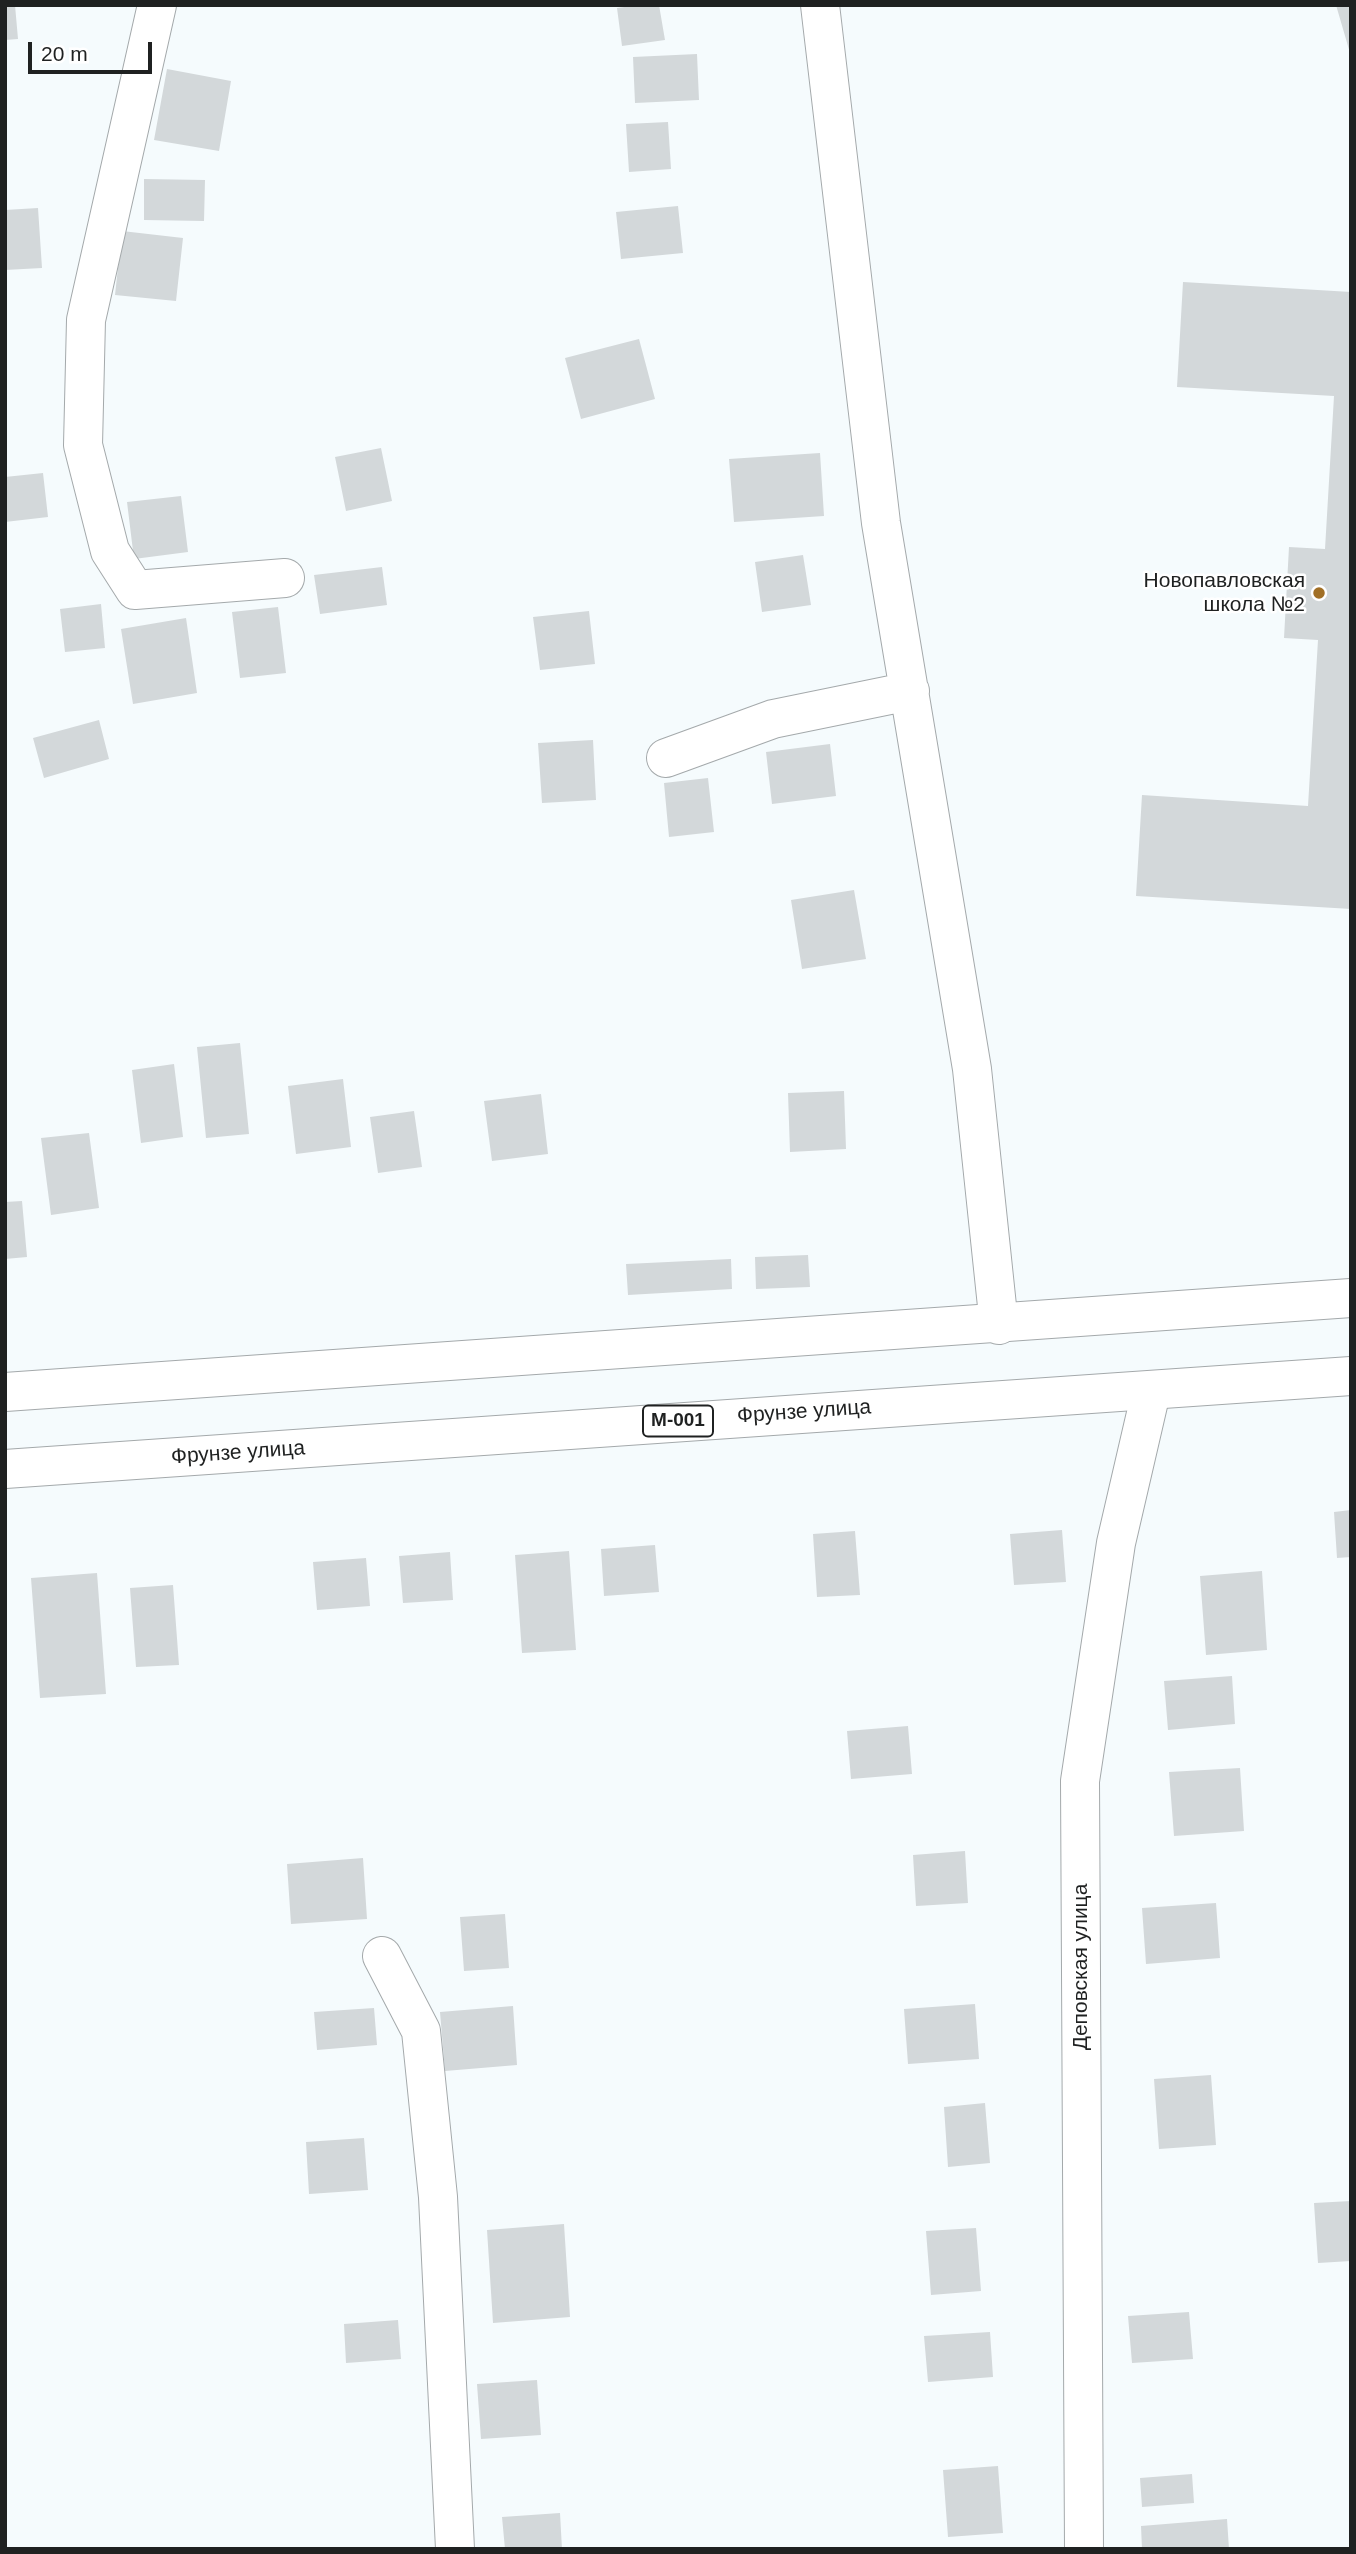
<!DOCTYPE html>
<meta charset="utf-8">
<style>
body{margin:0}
#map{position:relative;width:1356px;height:2554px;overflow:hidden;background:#f5fbfd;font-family:Helvetica,sans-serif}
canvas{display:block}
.frame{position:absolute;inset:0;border:7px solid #1f2121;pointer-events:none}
.scale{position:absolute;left:28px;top:42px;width:124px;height:32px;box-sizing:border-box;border:4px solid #1f2121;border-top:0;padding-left:9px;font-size:21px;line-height:24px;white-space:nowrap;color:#1f2121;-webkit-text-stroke:5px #fff;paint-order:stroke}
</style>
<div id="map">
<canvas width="1356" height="2554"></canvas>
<div class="frame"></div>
<div class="scale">20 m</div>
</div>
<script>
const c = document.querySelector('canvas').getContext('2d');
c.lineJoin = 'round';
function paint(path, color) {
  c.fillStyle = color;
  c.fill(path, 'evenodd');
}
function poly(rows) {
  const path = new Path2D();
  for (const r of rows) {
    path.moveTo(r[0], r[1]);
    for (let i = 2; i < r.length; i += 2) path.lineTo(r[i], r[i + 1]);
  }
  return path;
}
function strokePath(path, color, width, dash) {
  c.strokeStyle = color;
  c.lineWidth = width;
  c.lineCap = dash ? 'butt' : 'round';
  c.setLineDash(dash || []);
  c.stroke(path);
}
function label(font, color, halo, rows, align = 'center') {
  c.font = font + ' Helvetica,sans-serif';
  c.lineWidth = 5;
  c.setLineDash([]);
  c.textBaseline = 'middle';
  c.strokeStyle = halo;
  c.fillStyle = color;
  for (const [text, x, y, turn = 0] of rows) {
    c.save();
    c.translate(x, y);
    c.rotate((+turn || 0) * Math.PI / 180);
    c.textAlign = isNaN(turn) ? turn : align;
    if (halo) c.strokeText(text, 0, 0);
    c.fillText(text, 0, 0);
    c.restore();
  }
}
const building = poly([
 [5,5,15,5,18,39,5,40],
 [639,5,659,5,665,40,622,46,617,8],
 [1336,5,1351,5,1351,53,1350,53],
 [697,54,699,100,635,103,633,57],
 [167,69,231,81,219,151,154,140],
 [668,122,671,169,629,172,626,124],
 [144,179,205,180,204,221,144,220],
 [678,206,683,253,621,259,616,212],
 [38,208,42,268,5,270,5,210],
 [122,231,183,238,176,301,115,295],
 [1183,282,1351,292,1351,909,1136,896,1142,795,1308,806,1318,640,1284,638,1289,547,1325,549,1334,396,1177,387],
 [639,339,655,399,581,419,565,358],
 [381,448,392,501,346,511,335,457],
 [820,453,824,516,734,522,729,459],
 [43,473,48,517,5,522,5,477],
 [181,496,188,552,134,559,127,502],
 [803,555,811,605,762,612,755,562],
 [382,567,387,605,320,614,314,575],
 [101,604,105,648,65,652,60,609],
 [278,607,286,673,240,678,232,612],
 [589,611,595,664,540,670,533,617],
 [186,618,197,693,133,704,121,629],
 [99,720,109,759,44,778,33,738],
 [593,740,596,800,542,803,538,743],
 [830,744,836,796,772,804,766,752],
 [708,778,714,832,669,837,664,783],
 [854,890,866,959,802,969,791,900],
 [240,1043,249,1134,206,1138,197,1047],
 [174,1064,183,1137,141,1143,132,1070],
 [343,1079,351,1147,296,1154,288,1086],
 [844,1091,846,1149,790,1152,788,1093],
 [541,1094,548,1154,492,1161,484,1101],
 [414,1111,422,1167,378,1173,370,1117],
 [89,1133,99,1208,51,1215,41,1138],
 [22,1201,27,1257,5,1259,5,1202],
 [808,1255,810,1287,756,1289,755,1257],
 [731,1259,732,1289,628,1295,626,1264],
 [1351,1510,1351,1557,1337,1558,1334,1512],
 [1062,1530,1066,1582,1014,1585,1010,1534],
 [855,1531,860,1595,817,1597,813,1534],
 [655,1545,659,1592,604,1596,601,1549],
 [569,1551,576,1650,522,1653,515,1555],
 [450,1552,453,1600,403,1603,399,1556],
 [366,1558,370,1606,317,1610,313,1562],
 [1262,1571,1267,1650,1206,1655,1200,1576],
 [97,1573,106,1694,40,1698,31,1578],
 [173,1585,179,1665,136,1667,130,1588],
 [1232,1676,1235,1724,1168,1730,1164,1681],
 [908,1726,912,1774,851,1779,847,1731],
 [1240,1768,1244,1831,1174,1836,1169,1772],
 [965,1851,968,1903,916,1906,913,1855],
 [363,1858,367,1919,291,1924,287,1864],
 [1216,1903,1220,1958,1146,1964,1142,1908],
 [505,1914,509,1968,464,1971,460,1917],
 [975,2004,979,2059,908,2064,904,2009],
 [513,2006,517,2065,445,2071,440,2012],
 [374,2008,377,2045,317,2050,314,2012],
 [1211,2075,1216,2145,1159,2149,1154,2079],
 [985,2103,990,2163,948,2167,944,2107],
 [364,2138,368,2190,309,2194,306,2142],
 [1351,2201,1351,2261,1318,2263,1314,2203],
 [564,2224,570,2317,493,2323,487,2230],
 [976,2228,981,2291,931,2295,926,2231],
 [1189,2312,1193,2359,1132,2363,1128,2316],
 [398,2320,401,2359,346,2363,344,2324],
 [990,2332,993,2377,928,2382,924,2336],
 [537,2380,541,2435,481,2439,477,2384],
 [998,2466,1003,2533,948,2537,943,2470],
 [1192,2474,1194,2503,1142,2507,1140,2478],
 [560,2513,562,2549,505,2549,502,2517],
 [1227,2519,1229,2549,1142,2549,1141,2526]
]);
const minor = poly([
 [157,5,86,320,83,445,110,551,135,590,285,578],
 [820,5,881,523,972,1069,999,1325],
 [666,758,773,719,910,691],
 [382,1956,421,2031,438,2197,455,2549],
 [1084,2549,1080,1781,1116,1543,1151,1392]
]);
const major = poly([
 [5,1392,1351,1298],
 [5,1469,1351,1376]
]);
const markers = [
 [1319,593,7,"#a16f25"]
];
const shields = [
 [678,1421,70]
];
const shieldNames = [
 ["M-001",678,1421]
];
const poiNames = [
 ["Новопавловская",1305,581],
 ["школа №2",1305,605]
];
const streetNames = [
 ["Фрунзе улица",804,1412,-4],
 ["Фрунзе улица",238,1453,-4],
 ["Деповская улица",1081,1967,-90]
];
paint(building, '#d3d8da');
strokePath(minor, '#a4a9ab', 40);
strokePath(major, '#a4a9ab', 40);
strokePath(minor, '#fff', 38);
strokePath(major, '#fff', 38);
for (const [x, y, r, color] of markers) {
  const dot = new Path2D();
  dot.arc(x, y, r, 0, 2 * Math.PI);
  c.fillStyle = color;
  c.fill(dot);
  strokePath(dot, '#fff', 2.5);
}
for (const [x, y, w] of shields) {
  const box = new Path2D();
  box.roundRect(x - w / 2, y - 15.5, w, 31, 5);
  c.fillStyle = '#fff';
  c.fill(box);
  strokePath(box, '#1f2121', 2);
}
label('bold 19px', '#1f2121', null, shieldNames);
label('21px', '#1f2121', '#fff', poiNames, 'right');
label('21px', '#1f2121', '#fff', streetNames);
</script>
